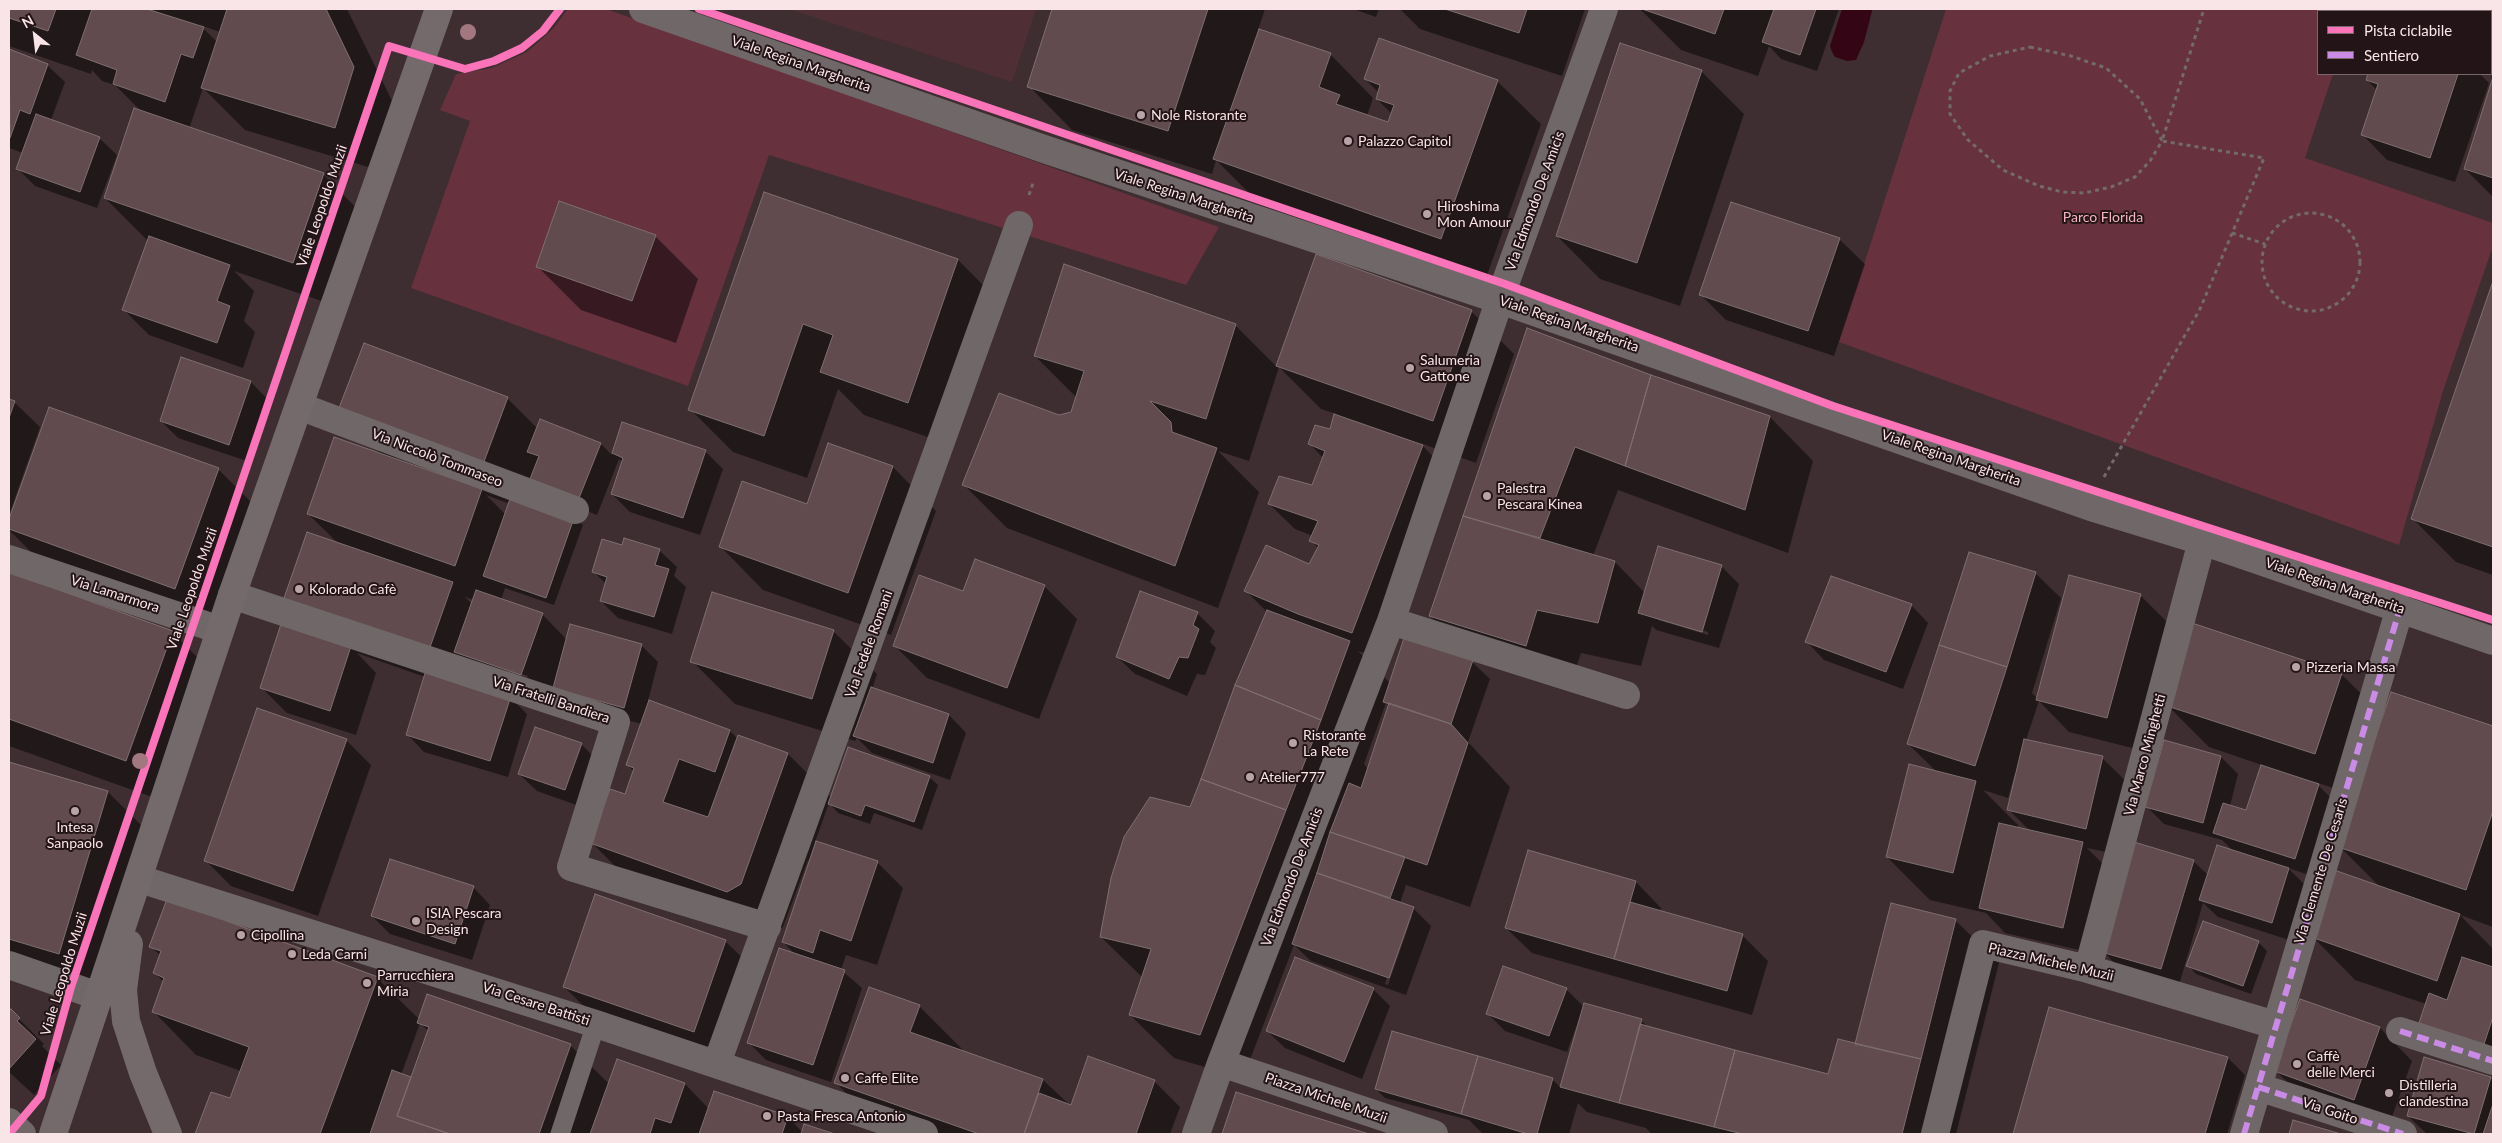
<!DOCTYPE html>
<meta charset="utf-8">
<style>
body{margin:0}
#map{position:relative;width:2502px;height:1143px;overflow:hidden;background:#3e2e31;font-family:Lato,sans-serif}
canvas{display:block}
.frame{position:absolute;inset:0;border:10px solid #f9e4e8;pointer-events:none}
.legend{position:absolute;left:2317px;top:10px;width:175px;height:65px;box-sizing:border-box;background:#231517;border:1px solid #79686b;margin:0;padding:6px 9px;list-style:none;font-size:15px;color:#f9e4e8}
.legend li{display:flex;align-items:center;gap:10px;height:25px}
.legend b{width:25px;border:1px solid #79686b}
.north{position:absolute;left:10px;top:10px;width:50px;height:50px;-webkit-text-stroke:4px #231517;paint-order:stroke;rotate:331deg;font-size:14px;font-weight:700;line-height:20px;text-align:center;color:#f9e4e8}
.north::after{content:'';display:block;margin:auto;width:18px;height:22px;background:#f9e4e8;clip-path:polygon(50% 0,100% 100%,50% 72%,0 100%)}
</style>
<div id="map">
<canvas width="2502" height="1143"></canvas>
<div class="frame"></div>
<ul class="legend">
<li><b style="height:6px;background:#fb73b8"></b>Pista ciclabile</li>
<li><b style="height:6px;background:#ca8be6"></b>Sentiero</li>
</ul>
<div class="north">N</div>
</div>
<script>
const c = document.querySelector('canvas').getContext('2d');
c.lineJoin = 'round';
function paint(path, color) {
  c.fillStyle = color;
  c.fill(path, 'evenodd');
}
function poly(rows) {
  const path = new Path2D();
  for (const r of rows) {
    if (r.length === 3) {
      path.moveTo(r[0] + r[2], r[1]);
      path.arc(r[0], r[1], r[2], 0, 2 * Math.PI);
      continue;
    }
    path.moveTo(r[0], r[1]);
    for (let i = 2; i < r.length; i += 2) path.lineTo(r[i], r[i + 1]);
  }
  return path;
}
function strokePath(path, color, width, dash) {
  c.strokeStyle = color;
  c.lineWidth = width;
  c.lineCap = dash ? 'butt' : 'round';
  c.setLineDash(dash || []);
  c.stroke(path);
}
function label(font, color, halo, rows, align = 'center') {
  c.font = font + ' Lato,sans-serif';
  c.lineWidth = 4;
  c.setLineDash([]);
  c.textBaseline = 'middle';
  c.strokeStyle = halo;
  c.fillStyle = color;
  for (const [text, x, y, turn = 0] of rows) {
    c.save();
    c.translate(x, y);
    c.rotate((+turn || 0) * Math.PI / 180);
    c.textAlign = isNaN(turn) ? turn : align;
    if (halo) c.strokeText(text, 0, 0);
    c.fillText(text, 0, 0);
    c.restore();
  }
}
const built = poly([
 [789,9,1036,9,1012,82]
]);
const green = poly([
 [568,9,606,9,1219,227,1186,285,769,155,688,386,411,288,470,121,440,110,456,74,492,68,527,52,553,29],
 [1946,9,2355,9,2355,11,2318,11,2318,74,2333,74,2305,158,2493,223,2493,246,2443,391,2399,545,1839,342]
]);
const water = poly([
 [1842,9,1871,9,1872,11,1864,42,1856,60,1847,61,1835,57,1832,52,1830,46]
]);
const shadow = poly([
 [9,9,347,9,397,111,378,170,245,130,203,88,189,129,323,174,366,218,336,306,234,271,254,291,244,321,255,332,243,368,149,335,124,310,148,241,105,198,143,113,115,85,102,81,92,70,91,74,9,46],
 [200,25,220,32,217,42],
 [1054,9,1265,9,1258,30,1330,54,1373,98,1367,116,1389,124,1392,114,1377,99,1379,93,1365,79,1497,81,1541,124,1485,281,1258,202,1216,160,1212,174,1072,130,1029,86],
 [1353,9,1379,9,1376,17],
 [1400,9,1585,9,1562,76,1420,29],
 [1640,9,1839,9,1817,71,1781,59,1769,46,1758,76,1681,50],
 [9,51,47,65,65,82,51,120,99,138,117,155,97,208,35,186,18,169,23,153,9,148],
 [1701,71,1744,114,1680,306,1600,279,1557,236],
 [2369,74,2480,74,2489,83,2455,182,2387,160,2362,134,2377,90,2367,80],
 [2493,81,2493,197,2465,169],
 [765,194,958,260,1001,303,951,445,864,415,838,389,807,478,733,452,690,409],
 [655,236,698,279,676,343,581,310,538,267],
 [1839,239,1865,264,1834,356,1726,320,1701,295],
 [1316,255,1471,311,1514,354,1476,463,1420,443,1448,472,1377,657,1358,651,1390,683,1472,662,1490,679,1468,742,1510,787,1470,907,1406,885,1400,903,1413,908,1431,926,1406,995,1311,961,1294,945,1243,1078,1174,1058,1130,1015,1143,978,1101,937,1190,809,1268,613,1246,591,1310,566,1318,548,1311,540,1313,536,1295,529,1269,504,1313,486,1323,458,1309,443,1331,431,1336,414,1321,409,1279,367,1249,461,1218,451,1259,492,1218,608,1007,528,964,485,1059,416,1072,413,1077,398,1035,356,1235,325,1277,367],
 [1386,703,1389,706,1368,769,1364,764],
 [1409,916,1412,916,1388,985,1385,984],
 [2493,284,2493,575,2456,562,2413,519],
 [1528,330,1650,377,1770,417,1813,461,1788,553,1618,490,1593,556,1615,562,1645,593,1721,566,1739,584,1719,648,1656,630,1652,626,1641,666,1581,653,1569,689,1473,659,1430,616],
 [1658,617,1708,632,1708,635,1658,620],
 [182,359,251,382,268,400,247,461,178,438,161,421],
 [507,398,538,429,601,444,612,455,623,424,705,451,723,469,700,535,630,512,612,494,623,463,619,459,597,515,548,496,583,525,554,605,505,588,501,600,542,614,567,640,641,645,658,662,648,701,730,731,738,739,788,754,832,798,929,777,938,785,922,830,874,813,870,824,838,813,829,803,815,842,877,862,903,888,877,965,846,955,841,970,862,988,831,1082,766,1060,749,1043,796,955,783,942,810,861,808,860,783,927,771,935,635,886,592,843,625,796,634,772,627,764,642,724,571,705,513,700,527,714,508,777,424,752,407,734,425,677,357,653,376,673,356,735,287,713,262,688,340,545,308,514,382,455,339,412],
 [486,495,510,504,506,515],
 [465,597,474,600,472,604],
 [506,668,528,676,527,678,506,671],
 [9,400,14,402,40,427,9,515],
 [49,409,218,469,261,512,218,631,50,571,9,530,9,522],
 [829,445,893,467,936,511,891,635,763,590,720,546,808,505],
 [623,547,659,550,677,567,674,576,686,587,672,634,618,618,601,601,606,584,594,572],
 [2035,573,2061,598,2032,693,2037,698,2140,595,2172,627,2140,750,2069,732,2039,701,2026,740,2102,758,2128,783,2111,853,2087,848,2108,869,2088,952,2005,933,1986,913,1930,900,1887,857,1937,772,1908,744],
 [2015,773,2017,774,2009,810,2030,831,2018,828,2018,825,1983,790,2008,798],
 [9,574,172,632,215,675,169,803,9,746],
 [1044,586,1077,619,1039,719,927,678,894,645,964,593],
 [1911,605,1928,623,1903,689,1824,660,1807,642],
 [1197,613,1215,631,1210,642,1216,648,1205,675,1197,674,1187,696,1135,674,1117,657],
 [833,631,877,674,872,689,949,715,966,733,950,780,872,753,857,738,855,741,735,704,692,661],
 [2341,674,2384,716,2392,693,2493,727,2493,927,2460,915,2493,949,2493,1050,2426,1004,2355,980,2312,936,2381,888,2339,846,2357,796,2315,782,2336,803,2312,876,2288,868,2306,886,2289,940,2218,917,2203,903,2179,985,2120,969,2103,951,2193,861,2208,875,2233,851,2222,840,2164,824,2146,806,2221,757,2238,774,2230,806,2247,811,2262,765,2209,747,2166,704],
 [346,740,371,765,318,916,231,886,205,860],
 [581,744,598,761,582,807,537,791,519,774],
 [9,763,108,792,151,835,102,996,9,969],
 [1636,882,1661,908,1660,912,1742,935,1768,961,1752,1015,1532,953,1506,928],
 [473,887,490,905,472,960,390,934,372,916],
 [1955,920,1999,963,1956,1134,1652,1134,1646,1128,1587,1112,1578,1103,1569,1134,1483,1134,1469,1120,1385,1098,1376,1089,1552,1079,1561,1088,1581,1020,1579,1019,1567,1052,1505,1031,1487,1013,1566,989,1584,1007,1641,1020,1649,1028,1829,1075,1856,1045],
 [725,941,751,966,719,1057,590,1012,564,987],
 [2258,942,2267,951,2251,994,2196,974,2188,965],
 [150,946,377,978,420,1020,428,996,571,1046,609,1084,617,1061,685,1084,709,1109,715,1093,788,1117,803,1133,805,1125,832,1134,196,1134,212,1093,231,1100,241,1071,196,1055,153,1011,164,982,154,973,161,956],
 [420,1023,429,1032,412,1080,401,1075],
 [1373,989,1390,1006,1362,1079,1285,1048,1267,1031],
 [2301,1001,2380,1028,2412,1061,2387,1131,2308,1103,2275,1070],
 [919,1006,962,1049,961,1052,1043,1080,1072,1107,1154,1081,1180,1107,1170,1134,903,1134,879,1126,836,1083],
 [2049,1009,2228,1058,2245,1075,2227,1134,2014,1134],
 [11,1011,44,1044,42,1046,61,1065,34,1095,9,1072,9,1013],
 [2490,1078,2493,1080,2493,1134,2427,1134,2408,1116],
 [1237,1094,1365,1134,1224,1134]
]);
const building = poly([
 [9,9,56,9,48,31,9,18,9,9],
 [92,9,147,9,204,27,193,58,181,54,165,102,113,84,117,70,76,55,92,9],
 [227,9,326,9,354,67,335,128,201,88,227,9],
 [1052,9,1208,9,1168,131,1027,87,1052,9],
 [1445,9,1527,9,1519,33,1445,9],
 [1642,9,1724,9,1715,34,1642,9],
 [1774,9,1816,9,1800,55,1762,42,1774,9],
 [1259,29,1331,53,1319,87,1340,95,1336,104,1388,122,1394,105,1376,99,1380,85,1364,79,1379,38,1498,80,1441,239,1213,159,1259,29],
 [1620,43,1702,70,1637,263,1556,236,1620,43],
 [9,49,48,64,30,114,20,110,10,138,9,49],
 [2368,74,2458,74,2430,158,2361,135,2378,84,2366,80,2368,74],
 [2493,77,2493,178,2464,169,2493,77],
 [134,108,324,173,293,263,104,198,134,108],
 [36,114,100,137,80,192,16,169,36,114],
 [764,192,958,259,908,403,820,372,833,335,803,324,764,436,688,410,764,192],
 [559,201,656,235,632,301,536,267,559,201],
 [1731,202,1840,238,1808,331,1699,295,1731,202],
 [149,236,230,265,217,301,230,306,217,343,122,310,149,236],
 [1316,254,1472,310,1433,421,1276,366,1316,254],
 [1064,264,1236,324,1206,419,1150,401,1171,422,1172,432,1217,448,1175,566,962,485,999,393,1059,415,1071,412,1084,371,1034,356,1064,264],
 [2493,281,2493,547,2411,519,2493,281],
 [1527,328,1651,375,1625,466,1575,447,1540,538,1463,516,1527,328],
 [364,343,508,397,482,467,337,413,364,343],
 [181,357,251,381,229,445,160,421,181,357],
 [1651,375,1770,416,1745,510,1625,466,1651,375],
 [9,399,15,401,9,418,9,399],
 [49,407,219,468,175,589,9,529,9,519,49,407],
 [1334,414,1423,445,1352,633,1298,614,1244,591,1266,545,1309,564,1319,545,1309,541,1318,521,1268,504,1279,476,1312,485,1325,451,1308,444,1315,425,1330,429,1334,414],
 [540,419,601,443,579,498,530,479,539,456,527,452,540,419],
 [622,422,706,450,683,518,611,494,623,458,612,453,622,422],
 [334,437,482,489,455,566,307,514,334,437],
 [828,443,893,466,848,593,719,547,742,481,807,504,828,443],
 [512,493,575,515,546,598,483,576,512,493],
 [1463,516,1615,561,1598,623,1537,610,1526,646,1429,616,1463,516],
 [307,532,453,582,429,650,283,601,307,532],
 [624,538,660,549,655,565,669,569,654,617,600,601,607,577,592,572,602,539,622,545,624,538],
 [1658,546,1722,565,1702,632,1638,613,1658,546],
 [1969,552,2036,572,2007,667,1939,645,1969,552],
 [975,559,1045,585,1007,688,893,646,919,575,963,591,975,559],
 [9,572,173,631,126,761,9,719,9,572],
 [2069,575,2141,594,2107,718,2036,700,2069,575],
 [1831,576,1912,604,1886,672,1805,642,1831,576],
 [476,590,543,613,521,675,454,652,476,590],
 [1140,591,1198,612,1193,625,1199,629,1188,658,1179,657,1169,679,1116,657,1140,591],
 [712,592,834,630,812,699,690,662,712,592],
 [1267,610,1350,641,1321,720,1235,685,1267,610],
 [2192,623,2342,673,2315,754,2164,705,2192,623],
 [281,624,351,646,330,711,260,688,281,624],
 [570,624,642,644,624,708,553,688,570,624],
 [1404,638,1473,660,1451,724,1383,702,1404,638],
 [1939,645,2007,667,1975,766,1907,744,1939,645],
 [426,670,511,696,490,761,406,735,426,670],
 [1235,685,1321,720,1286,810,1201,779,1235,685],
 [871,687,949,714,933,763,853,736,871,687],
 [2391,692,2493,726,2493,811,2466,890,2338,847,2391,692],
 [649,700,730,730,715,772,679,759,663,802,708,817,738,735,788,753,741,884,727,892,590,843,610,789,625,794,634,768,626,765,649,700],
 [1389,703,1451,724,1468,743,1427,865,1330,832,1349,783,1361,788,1389,703],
 [257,708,347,739,293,891,204,861,257,708],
 [535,727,582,743,565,790,518,774,535,727],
 [2024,739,2103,756,2086,829,2007,810,2024,739],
 [2164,740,2221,756,2203,823,2145,807,2164,740],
 [848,747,930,776,914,822,865,805,861,816,828,804,848,747],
 [9,762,108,791,59,954,9,939,9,762],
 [1909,764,1976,781,1953,873,1886,857,1909,764],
 [2261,765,2319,784,2295,859,2213,833,2223,803,2246,810,2261,765],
 [1201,779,1286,810,1200,1035,1129,1015,1151,949,1100,937,1111,878,1124,837,1150,797,1190,807,1201,779],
 [1999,823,2083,842,2063,928,1979,908,1999,823],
 [1330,832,1405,857,1390,898,1317,873,1330,832],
 [816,841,878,861,851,941,820,930,813,953,782,942,816,841],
 [2134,842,2194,860,2161,969,2101,952,2134,842],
 [2217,845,2289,868,2272,923,2199,900,2217,845],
 [1528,850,1636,881,1614,959,1505,928,1528,850],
 [390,859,474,886,455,944,371,916,390,859],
 [2334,870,2460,914,2437,981,2311,937,2334,870],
 [1317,873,1414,907,1389,978,1292,944,1317,873],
 [595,894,726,940,694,1032,563,987,595,894],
 [167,899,378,977,320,1134,195,1134,211,1092,230,1098,249,1047,152,1012,164,978,153,973,161,951,149,947,167,899],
 [1630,902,1743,934,1727,991,1614,959,1630,902],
 [1891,903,1956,919,1921,1059,1855,1044,1891,903],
 [2203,921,2259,941,2243,986,2186,966,2203,921],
 [779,948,845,970,813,1065,747,1043,779,948],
 [1295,957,1374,988,1344,1062,1266,1031,1295,957],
 [2462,957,2493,967,2493,1017,2484,1044,2419,1023,2429,993,2447,1000,2462,957],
 [1503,966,1567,988,1549,1036,1486,1014,1503,966],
 [869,987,920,1005,910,1032,1043,1079,1024,1134,979,1134,834,1083,869,987],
 [427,994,571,1044,539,1134,450,1134,397,1116,429,1027,417,1023,427,994],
 [2300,999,2380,1027,2354,1100,2274,1071,2300,999],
 [1584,1003,1642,1019,1619,1103,1560,1087,1584,1003],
 [2049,1007,2228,1057,2205,1134,2013,1134,2049,1007],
 [11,1009,20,1018,17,1021,36,1039,9,1069,9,1011,11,1009],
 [1640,1024,1735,1050,1714,1127,1619,1103,1640,1024],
 [1392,1031,1478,1056,1461,1114,1375,1089,1392,1031],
 [1838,1039,1921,1059,1902,1134,1743,1134,1714,1127,1735,1050,1828,1074,1838,1039],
 [1088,1056,1155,1080,1136,1134,1024,1134,1039,1093,1071,1105,1088,1056],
 [1478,1056,1553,1078,1537,1134,1528,1134,1461,1114,1478,1056],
 [2424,1057,2491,1077,2474,1134,2407,1116,2424,1057],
 [617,1059,685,1083,671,1123,655,1118,650,1134,590,1134,617,1059],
 [392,1070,411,1077,397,1116,450,1134,370,1134,392,1070],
 [714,1091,788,1116,782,1134,699,1134,714,1091],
 [1236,1092,1298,1112,1369,1134,1222,1134,1236,1092],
 [2493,1104,2493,1134,2483,1134,2493,1104],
 [2293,1120,2341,1134,2289,1134,2293,1120],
 [804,1124,835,1134,801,1134,804,1124]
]);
const path = poly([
 [2030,47,2071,56,2106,68,2140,99,2162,141,2150,161,2135,177,2111,187,2084,193,2062,192,2039,186,2003,170,1968,140,1950,114,1950,91,1959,73,1990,56,2030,47],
 [1029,195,1034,180],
 [2311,262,49],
 [2232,233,2265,244],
 [2104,477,2200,309,2264,158,2162,141,2204,9]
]);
const lane = poly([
 [560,1134,596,1024]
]);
const street = poly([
 [643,9,1044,149,1500,300,2091,507,2202,541,2493,641],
 [299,406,575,510],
 [9,559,220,630],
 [232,595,616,722,571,867,767,927],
 [1391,621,1626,695],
 [146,881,596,1024,924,1134],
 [9,965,98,996],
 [2088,969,2202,541],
 [2400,1031,2493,1061],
 [717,1063,1019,225],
 [1221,1063,1434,1134],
 [2258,1087,2403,1134],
 [9,1122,22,1134],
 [1196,1134,1221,1063,1391,621,1505,284,1604,9],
 [1935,1134,1983,944,2088,969,2275,1025],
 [2244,1134,2400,608]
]);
const secondary = poly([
 [129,944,123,990,126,1021,143,1073,168,1134],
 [53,1134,232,595,439,9]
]);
const quiet = poly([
 [2400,1031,2493,1061],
 [2258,1087,2403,1134],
 [2244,1134,2400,608]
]);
const cycleway = poly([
 [699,9,1505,284,1833,406,2493,620],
 [389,46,465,69,494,61,522,48,543,31,560,9],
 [9,1134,41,1096,71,987,389,46]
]);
const trees = [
 [468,32],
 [140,761]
];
const markers = [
 [1141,115,5,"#b8a4a8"],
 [1348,141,5,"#b8a4a8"],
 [1427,214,5,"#b8a4a8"],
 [1410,368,5,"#b8a4a8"],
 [1487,496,5,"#b8a4a8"],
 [299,589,5,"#b8a4a8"],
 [2296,667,5,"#b8a4a8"],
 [1293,743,5,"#b8a4a8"],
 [1250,777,5,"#b8a4a8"],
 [75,811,5,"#b8a4a8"],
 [416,921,5,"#b8a4a8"],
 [241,935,5,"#b8a4a8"],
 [292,954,5,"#b8a4a8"],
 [367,983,5,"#b8a4a8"],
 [2297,1064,5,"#b8a4a8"],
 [845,1078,5,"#b8a4a8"],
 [2389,1093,5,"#b8a4a8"],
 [767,1116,5,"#b8a4a8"]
];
const streetNames = [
 ["Viale Regina Margherita",801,64,19],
 ["Viale Regina Margherita",1184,196,18],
 ["Via Edmondo De Amicis",1535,201,-70],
 ["Viale Leopoldo Muzii",322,206,-71],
 ["Viale Regina Margherita",1569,324,19],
 ["Via Niccolò Tommaseo",437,458,21],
 ["Viale Regina Margherita",1951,458,19],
 ["Viale Regina Margherita",2335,586,19],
 ["Viale Leopoldo Muzii",192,589,-71],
 ["Via Lamarmora",115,594,18],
 ["Via Fedele Romani",869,644,-70],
 ["Via Fratelli Bandiera",551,700,18],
 ["Via Marco Minghetti",2145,755,-75],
 ["Via Clemente De Cesaris",2321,871,-73],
 ["Via Edmondo De Amicis",1292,877,-69],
 ["Piazza Michele Muzii",2051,962,13],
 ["Viale Leopoldo Muzii",64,974,-73],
 ["Via Cesare Battisti",536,1004,18],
 ["Piazza Michele Muzii",1326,1098,19],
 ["Via Goito",2330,1111,18]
];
const poiNames = [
 ["Nole Ristorante",1151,115],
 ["Palazzo Capitol",1358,141],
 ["Hiroshima",1437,206],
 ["Mon Amour",1437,222],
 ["Salumeria",1420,360],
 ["Gattone",1420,376],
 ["Palestra",1497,488],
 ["Pescara Kinea",1497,504],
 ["Kolorado Cafè",309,589],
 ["Pizzeria Massa",2306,667],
 ["Ristorante",1303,735],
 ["La Rete",1303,751],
 ["Atelier777",1260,777],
 ["Intesa",75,827,"center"],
 ["Sanpaolo",75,843,"center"],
 ["ISIA Pescara",426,913],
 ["Design",426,929],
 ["Cipollina",251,935],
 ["Leda Carni",302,954],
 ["Parrucchiera",377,975],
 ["Miria",377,991],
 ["Caffè",2307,1056],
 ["delle Merci",2307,1072],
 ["Caffe Elite",855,1078],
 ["Distilleria",2399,1085],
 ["clandestina",2399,1101],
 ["Pasta Fresca Antonio",777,1116]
];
const parkNames = [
 ["Parco Florida",2103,217]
];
paint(built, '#502e35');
paint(green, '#67313e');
paint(water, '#340514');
paint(shadow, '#0007');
paint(building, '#614b4f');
strokePath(building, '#7e6f72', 1);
strokePath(path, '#746a6c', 3, [4, 4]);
strokePath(lane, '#706768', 19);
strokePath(street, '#706768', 28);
strokePath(secondary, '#746a6c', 28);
strokePath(quiet, '#ca8be6', 6, [12, 6]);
strokePath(cycleway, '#fb73b8', 8);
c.fillStyle = '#a3777f';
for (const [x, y] of trees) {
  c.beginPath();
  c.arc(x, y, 8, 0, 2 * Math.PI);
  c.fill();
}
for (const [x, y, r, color] of markers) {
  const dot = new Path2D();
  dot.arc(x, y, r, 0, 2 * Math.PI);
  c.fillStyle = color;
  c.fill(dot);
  strokePath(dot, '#231517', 2);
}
label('14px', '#f9e4e8', '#231517', streetNames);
label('14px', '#f9e4e8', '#231517', poiNames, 'left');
label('14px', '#f5b3bf', '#231517', parkNames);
</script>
